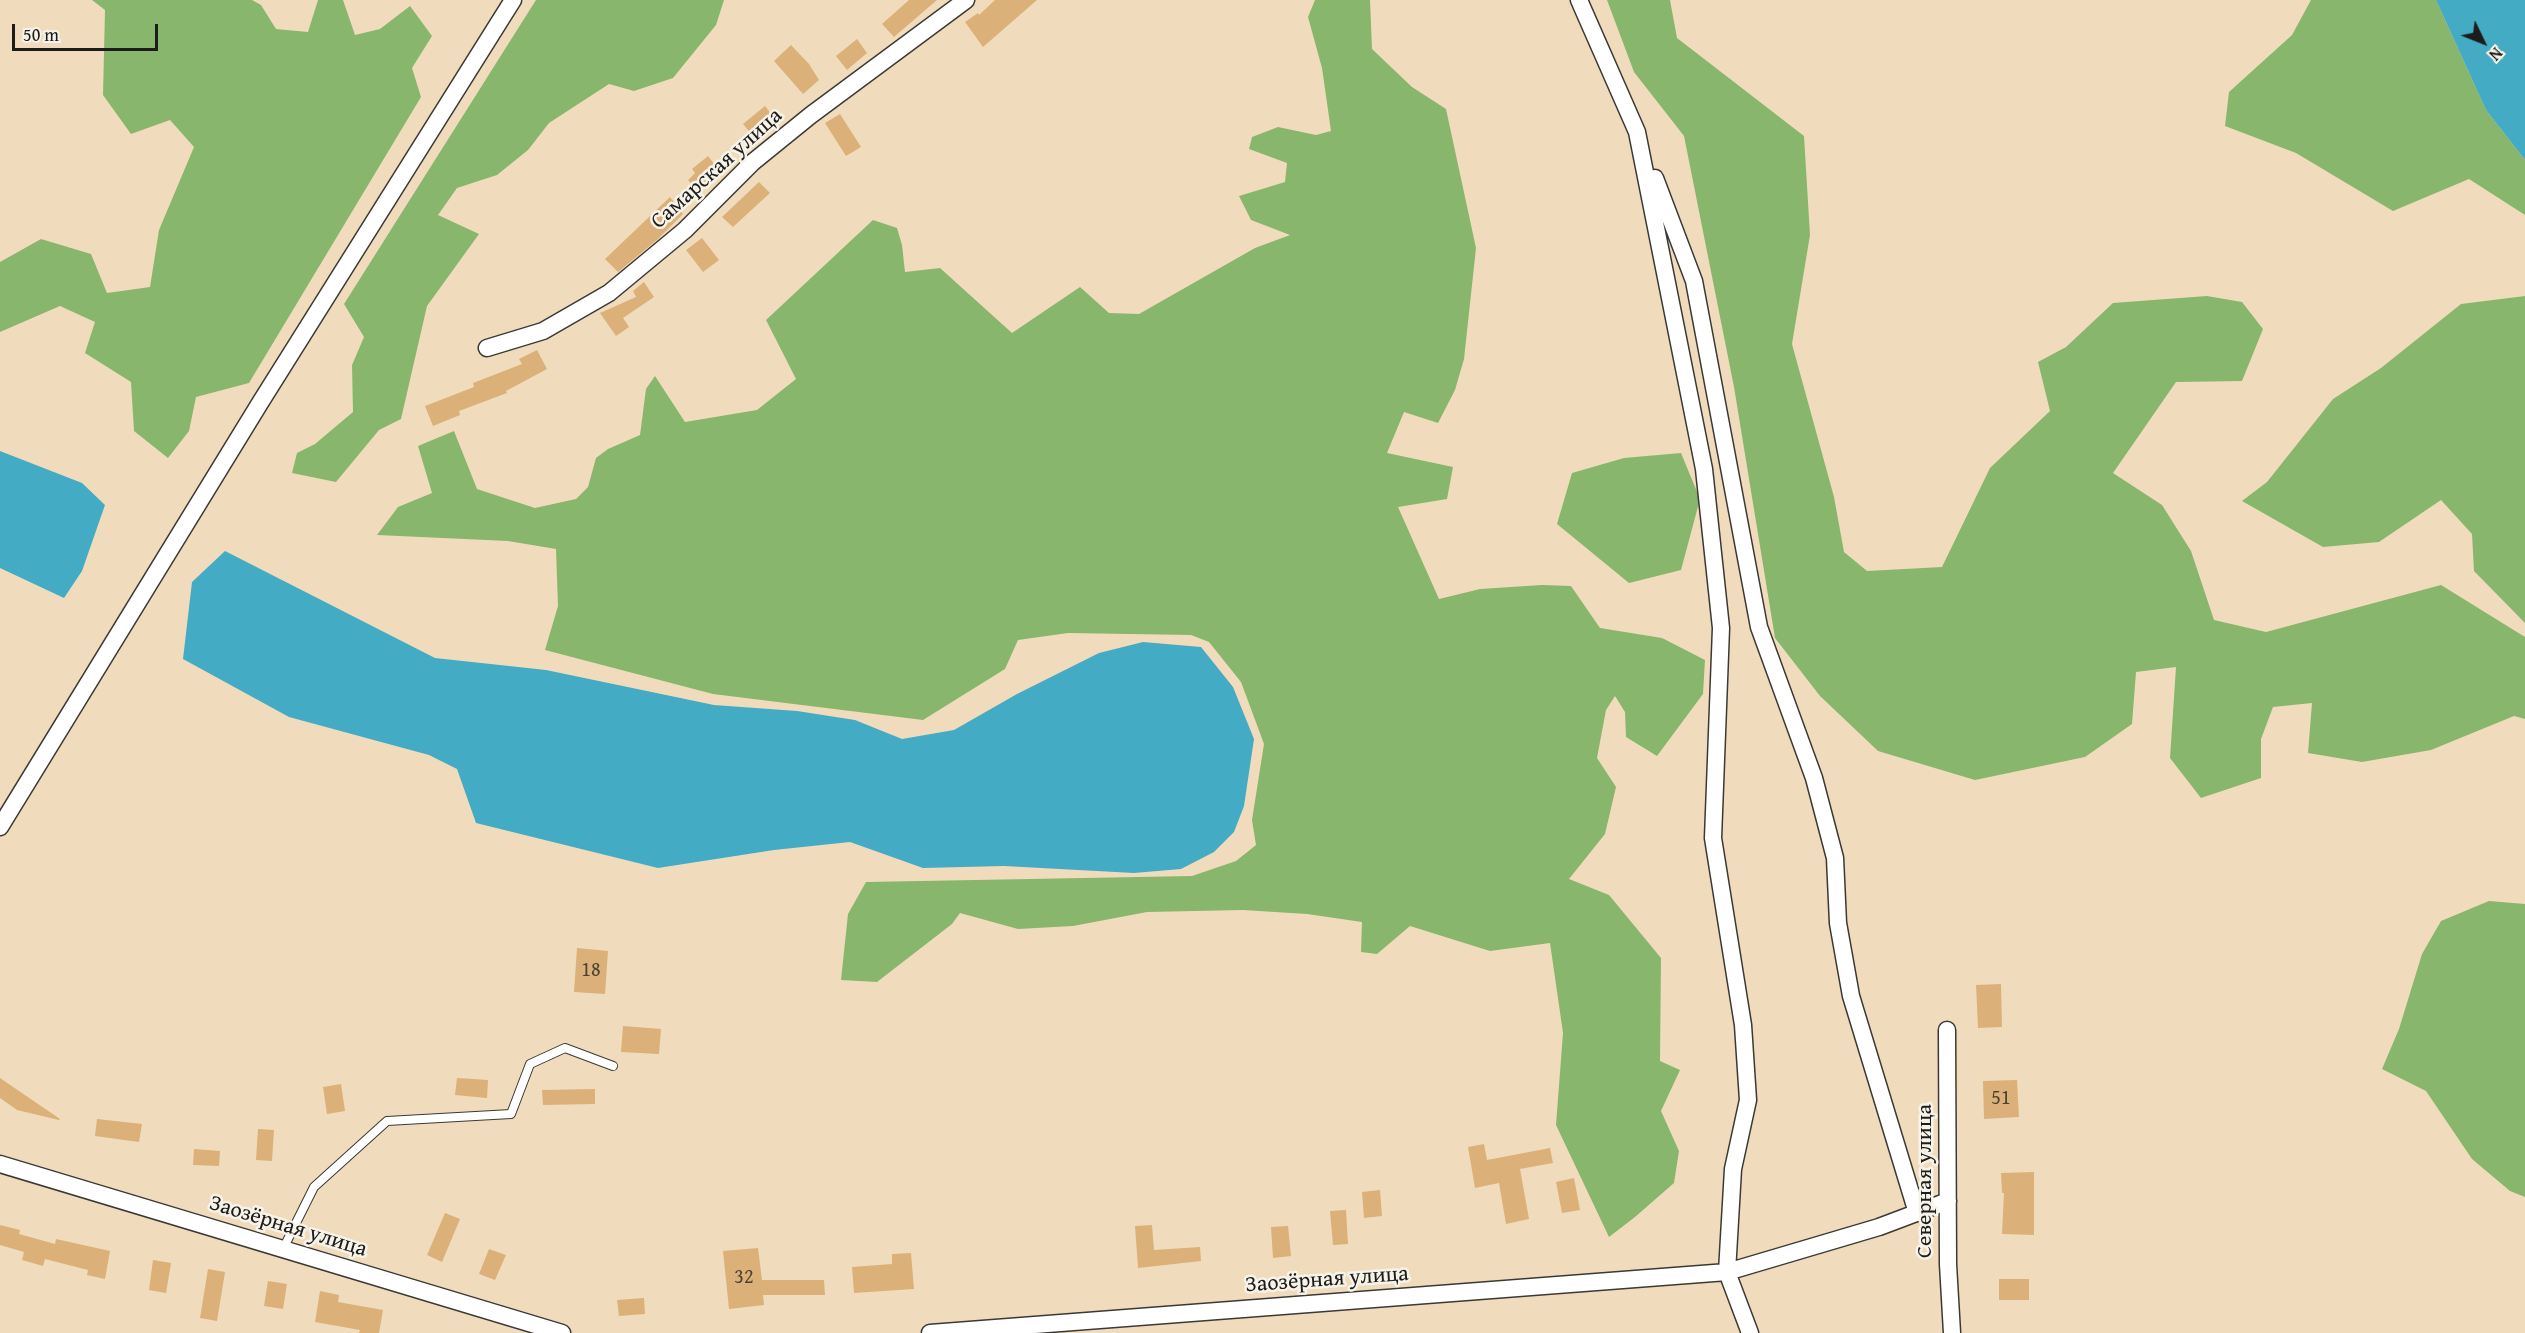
<!DOCTYPE html>
<meta charset="utf-8">
<style>
body{margin:0}
#map{position:relative;width:2525px;height:1333px;overflow:hidden;background:#f0dcbc;font-family:"Gentium Book Plus",serif}
canvas{display:block}
.north{position:absolute;left:2453px;top:12px;width:60px;height:60px;-webkit-text-stroke:4px #f7f3e8;paint-order:stroke;rotate:133deg;font-size:16px;font-weight:700;line-height:24px;text-align:center;color:#1c1c1c}
.north::after{content:'';display:block;margin:auto;width:21px;height:27px;background:#1c1c1c;clip-path:polygon(50% 0,100% 100%,50% 72%,0 100%)}
.scale{position:absolute;left:12px;top:24px;width:146px;height:27px;box-sizing:border-box;border:3px solid #1c1c1c;border-top:0;padding-left:8px;font-size:18px;line-height:21px;white-space:nowrap;color:#1c1c1c;-webkit-text-stroke:4px #f7f3e8;paint-order:stroke}
</style>
<div id="map">
<canvas width="2525" height="1333"></canvas>
<div class="north">N</div>
<div class="scale">50 m</div>
</div>
<script>
const c = document.querySelector('canvas').getContext('2d');
c.lineJoin = 'round';
function paint(path, color) {
  c.fillStyle = color;
  c.fill(path, 'evenodd');
}
function poly(rows) {
  const path = new Path2D();
  for (const r of rows) {
    path.moveTo(r[0], r[1]);
    for (let i = 2; i < r.length; i += 2) path.lineTo(r[i], r[i + 1]);
  }
  return path;
}
function strokePath(path, color, width, dash) {
  c.strokeStyle = color;
  c.lineWidth = width;
  c.lineCap = dash ? 'butt' : 'round';
  c.setLineDash(dash || []);
  c.stroke(path);
}
function label(font, color, halo, rows, align = 'center') {
  c.font = font + ' "Gentium Book Plus",serif';
  c.lineWidth = 5;
  c.setLineDash([]);
  c.textBaseline = 'middle';
  c.strokeStyle = halo;
  c.fillStyle = color;
  for (const [text, x, y, turn = 0] of rows) {
    c.save();
    c.translate(x, y);
    c.rotate((+turn || 0) * Math.PI / 180);
    c.textAlign = isNaN(turn) ? turn : align;
    if (halo) c.strokeText(text, 0, 0);
    c.fillText(text, 0, 0);
    c.restore();
  }
}
const forest = poly([
 [92,0,252,0,261,5,276,29,308,32,318,0,343,0,355,35,380,29,410,6,432,36,412,68,421,97,249,383,196,397,189,431,168,458,134,431,131,382,85,353,95,322,60,306,0,332,0,262,41,239,91,254,107,293,150,287,159,230,194,147,170,120,131,134,103,95,105,10],
 [536,0,724,0,716,25,673,78,634,91,609,84,549,123,528,150,497,175,457,188,438,215,479,234,427,306,401,419,379,430,336,482,292,473,297,453,315,444,353,412,352,365,364,337,344,304],
 [1315,0,1370,0,1372,49,1412,87,1446,109,1476,248,1464,359,1455,390,1438,423,1404,412,1387,453,1453,467,1447,499,1398,507,1439,599,1480,589,1542,585,1571,586,1600,628,1662,638,1705,660,1703,694,1657,756,1626,737,1625,712,1615,696,1606,710,1597,758,1616,787,1605,834,1569,879,1609,895,1661,958,1660,1061,1680,1070,1661,1111,1679,1151,1674,1183,1635,1217,1609,1237,1556,1125,1563,1033,1550,943,1490,951,1410,926,1377,954,1361,952,1362,922,1307,914,1243,910,1147,912,1073,926,1018,929,960,913,952,924,877,982,841,980,848,914,866,882,1192,876,1236,861,1256,845,1252,820,1264,744,1241,682,1209,642,1191,635,1068,633,1018,640,1005,669,923,720,713,694,545,650,558,606,556,549,508,541,377,535,398,507,432,493,418,446,454,431,477,489,535,508,576,499,588,487,596,458,608,449,640,435,646,389,655,376,685,422,757,410,796,379,766,320,873,220,897,228,902,245,905,272,940,268,1012,333,1080,287,1109,313,1139,314,1255,248,1290,235,1251,220,1239,196,1285,182,1287,163,1249,149,1252,137,1278,127,1316,135,1331,131,1322,68,1308,17],
 [1607,0,1670,0,1677,38,1804,136,1810,235,1792,344,1834,497,1844,552,1867,571,1942,567,1990,468,2050,411,2038,362,2066,347,2113,303,2207,296,2242,302,2263,329,2242,381,2176,382,2113,473,2162,505,2191,551,2214,620,2266,632,2441,585,2525,637,2525,719,2514,716,2431,750,2362,762,2308,753,2312,703,2273,707,2261,739,2261,778,2201,798,2170,758,2176,667,2136,672,2132,724,2085,757,1975,780,1878,751,1820,696,1775,638,1734,387,1684,136,1634,72],
 [2311,0,2436,0,2486,110,2525,160,2525,215,2469,179,2393,211,2296,153,2225,126,2229,92,2292,35],
 [2525,296,2525,623,2474,571,2472,534,2441,500,2379,542,2323,547,2242,501,2267,482,2333,399,2381,368,2461,304],
 [1681,453,1700,499,1681,570,1629,583,1557,524,1572,473,1624,458],
 [2489,901,2525,904,2525,1197,2510,1191,2472,1159,2426,1091,2382,1069,2399,1029,2422,954,2441,921]
]);
const water = poly([
 [2436,0,2525,0,2525,160,2486,110],
 [0,451,82,483,105,505,82,571,64,598,0,568],
 [225,551,435,658,546,670,714,705,797,711,855,720,902,739,954,730,1017,694,1099,653,1143,642,1201,647,1233,687,1254,739,1244,806,1234,832,1214,852,1181,869,1134,873,1004,866,923,868,850,842,774,850,658,868,476,823,457,769,429,755,289,717,183,659,192,582]
]);
const building = poly([
 [909,0,937,0,894,37,882,24],
 [995,0,1037,0,983,47,965,22,978,13,979,15],
 [857,39,867,53,847,70,836,56],
 [791,45,809,64,819,80,803,94,774,61],
 [765,106,775,119,754,137,743,124],
 [840,114,861,147,846,156,825,123],
 [708,156,722,174,699,192,688,180,695,173,692,169],
 [759,182,770,193,733,227,722,217],
 [670,197,683,214,658,239,618,272,605,259],
 [702,238,719,260,703,272,686,250],
 [644,282,654,297,623,318,629,327,616,336,600,313,636,297,633,291],
 [537,350,547,369,506,391,507,393,459,411,460,415,433,426,425,406,474,387,473,383,522,364,519,359],
 [577,948,608,951,605,994,574,992],
 [2001,984,2002,1027,1978,1028,1976,985],
 [623,1026,661,1029,659,1054,621,1052],
 [0,1078,60,1119,59,1120,17,1110,0,1098],
 [457,1078,488,1080,487,1098,455,1095],
 [2017,1080,2019,1117,1984,1119,1983,1081],
 [341,1084,345,1111,327,1114,323,1087],
 [595,1089,595,1104,543,1105,542,1090],
 [97,1119,142,1124,139,1142,95,1136],
 [258,1129,274,1130,272,1161,256,1160],
 [1484,1144,1487,1160,1550,1148,1553,1163,1520,1169,1529,1219,1506,1224,1499,1183,1475,1188,1468,1147],
 [194,1149,220,1151,219,1166,193,1165],
 [2034,1172,2034,1235,2002,1234,2004,1193,2002,1193,2001,1173],
 [1574,1178,1580,1210,1562,1213,1556,1182],
 [1380,1190,1382,1216,1364,1218,1362,1192],
 [1346,1210,1348,1244,1333,1245,1330,1211],
 [445,1213,460,1219,442,1262,427,1255],
 [0,1225,20,1230,19,1234,55,1244,56,1239,110,1251,105,1279,87,1275,88,1270,45,1259,43,1266,22,1260,24,1252,0,1245],
 [1152,1225,1154,1250,1200,1247,1201,1261,1138,1268,1135,1226],
 [1288,1226,1291,1256,1273,1258,1271,1227],
 [758,1248,762,1280,824,1280,825,1295,763,1295,764,1305,729,1309,723,1251],
 [489,1249,506,1255,495,1280,479,1274],
 [911,1253,914,1289,854,1293,852,1267,892,1264,892,1254],
 [153,1260,171,1263,166,1293,149,1290],
 [208,1269,225,1272,217,1321,200,1318],
 [1999,1279,2029,1279,2029,1300,1999,1300],
 [268,1281,287,1284,283,1309,264,1306],
 [320,1291,339,1295,338,1302,383,1310,379,1333,359,1333,360,1330,315,1322],
 [644,1298,645,1314,619,1316,617,1300]
]);
const service = poly([
 [283,1249,314,1187,387,1121,511,1114,530,1064,565,1048,613,1066]
]);
const minor = poly([
 [1579,0,1637,132,1704,469,1721,628,1713,838,1743,1025,1748,1100,1733,1169,1727,1272,1750,1333],
 [1655,178,1694,281,1759,627,1814,778,1835,858,1838,923,1851,996,1917,1213],
 [487,348,543,331,609,293,685,230,753,162,811,115,966,0],
 [0,827,260,403,513,0],
 [1947,1030,1948,1264,1952,1333],
 [0,1164,562,1333],
 [930,1333,1727,1272,1879,1227,1948,1201]
]);
const numberNames = [
 ["18",591,971],
 ["51",2001,1099],
 ["32",744,1278]
];
const streetNames = [
 ["Самарская улица",717,169,-42],
 ["Северная улица",1925,1181,-90],
 ["Заозёрная улица",288,1227,17],
 ["Заозёрная улица",1327,1280,-4]
];
paint(forest, '#89b66d');
paint(water, '#44abc4');
paint(building, '#dcb079');
strokePath(service, '#3c3934', 10);
strokePath(minor, '#3c3934', 19);
strokePath(service, '#fff', 8);
strokePath(minor, '#fff', 16);
label('20px', '#4c4133', null, numberNames);
label('22px', '#1c1c1c', '#f7f3e8', streetNames);
</script>
